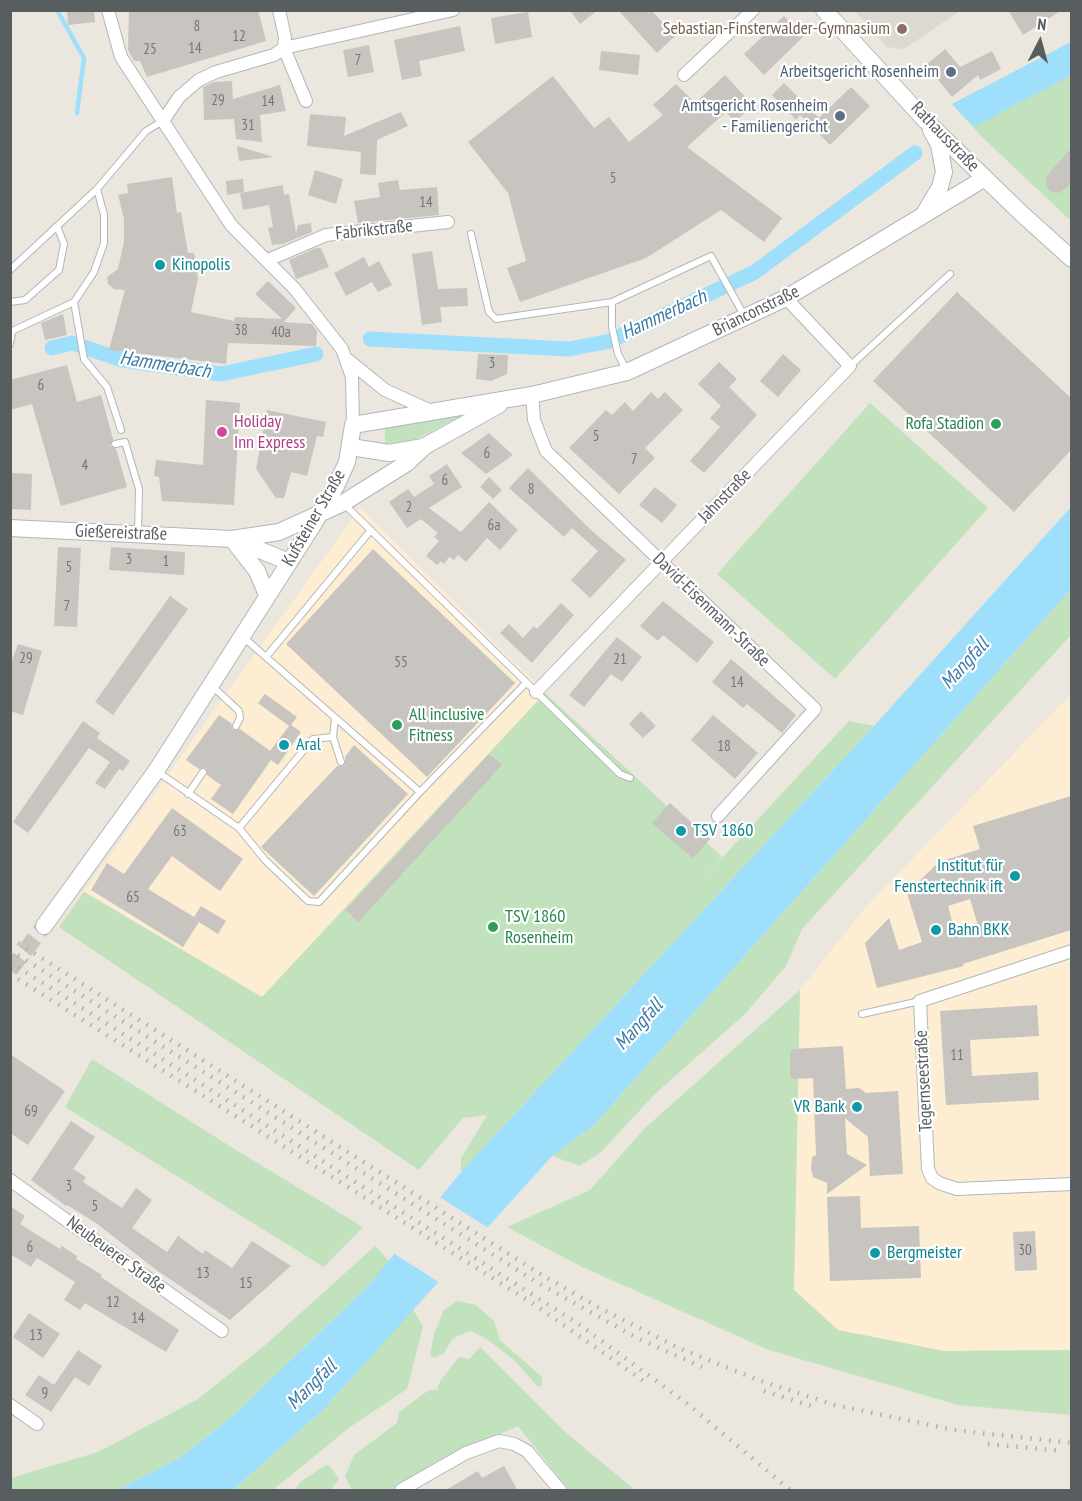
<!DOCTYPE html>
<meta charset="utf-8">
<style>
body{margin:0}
#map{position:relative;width:1082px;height:1501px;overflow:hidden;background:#ebe7df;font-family:"PT Sans Narrow",sans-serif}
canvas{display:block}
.frame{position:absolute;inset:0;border:12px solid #585d60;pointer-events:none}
.north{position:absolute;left:1010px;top:12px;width:60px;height:60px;-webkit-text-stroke:4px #fff;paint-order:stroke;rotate:6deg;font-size:16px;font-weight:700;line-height:24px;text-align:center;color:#585d60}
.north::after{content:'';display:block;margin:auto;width:21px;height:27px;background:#585d60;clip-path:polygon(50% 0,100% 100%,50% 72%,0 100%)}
</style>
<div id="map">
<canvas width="1082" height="1501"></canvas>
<div class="frame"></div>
<div class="north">N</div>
</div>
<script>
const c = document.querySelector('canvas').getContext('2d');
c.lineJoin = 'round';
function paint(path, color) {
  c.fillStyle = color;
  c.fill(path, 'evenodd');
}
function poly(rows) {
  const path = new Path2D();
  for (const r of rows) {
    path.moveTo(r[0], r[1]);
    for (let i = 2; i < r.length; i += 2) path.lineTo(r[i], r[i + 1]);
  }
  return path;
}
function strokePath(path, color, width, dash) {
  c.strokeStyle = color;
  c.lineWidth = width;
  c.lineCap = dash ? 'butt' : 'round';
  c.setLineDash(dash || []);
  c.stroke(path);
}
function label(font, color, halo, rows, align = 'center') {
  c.font = font + ' "PT Sans Narrow",sans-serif';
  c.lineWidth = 4.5;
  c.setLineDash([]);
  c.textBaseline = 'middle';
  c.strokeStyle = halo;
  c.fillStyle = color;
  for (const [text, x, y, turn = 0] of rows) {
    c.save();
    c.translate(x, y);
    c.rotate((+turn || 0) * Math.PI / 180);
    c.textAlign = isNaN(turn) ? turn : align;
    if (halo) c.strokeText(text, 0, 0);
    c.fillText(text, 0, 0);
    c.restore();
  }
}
const commercial = poly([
 [360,508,545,693,262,997,84,891],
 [1071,694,1071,1350,944,1351,838,1330,794,1290,800,990,865,908]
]);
const education = poly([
 [855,11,960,11,904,49,887,47]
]);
const green = poly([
 [1071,42,1071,221,982,137,952,104],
 [870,403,988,508,835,679,717,574],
 [465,414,412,441,385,444,385,427],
 [1071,589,1071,635,802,929,786,966,745,1014,656,1093,601,1152,580,1166,552,1156,594,1125],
 [545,693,722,857,696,886,849,721,874,726,461,1172,461,1159,487,1115,463,1118,419,1170,59,927,84,892,262,997],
 [800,990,794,1290,838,1330,944,1351,1071,1350,1071,1415,958,1405,769,1350,580,1266,507,1227,590,1190,644,1129],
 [92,1059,236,1150,363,1227,324,1267,65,1107],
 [375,1246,390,1262,369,1285,233,1416,181,1457,118,1490,11,1490,11,1478,98,1452,198,1399,264,1346],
 [457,1301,476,1305,494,1321,500,1340,542,1377,542,1385,538,1387,514,1360,487,1339,470,1331,453,1338,444,1353,434,1358,430,1355,434,1334,444,1310],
 [413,1309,423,1326,407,1389,350,1427,273,1490,233,1490,322,1411],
 [480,1347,564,1431,635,1490,569,1490,518,1426,438,1461,436,1467,393,1490,352,1490,345,1477,354,1455,397,1423,399,1412,429,1390,437,1390,440,1381,459,1357,469,1359],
 [326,1465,331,1467,339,1479,331,1490,295,1490,300,1482]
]);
const water = poly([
 [1071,42,1071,75,974,127,952,104],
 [1071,507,1071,589,594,1125,552,1156,322,1411,233,1490,118,1490,181,1457,233,1416,369,1285,461,1172,874,726]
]);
const pier = poly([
 [438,1196,490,1229,440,1283,393,1253]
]);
const stream = poly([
 [57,10,84,58,77,113]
]);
const canal = poly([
 [370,339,569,349,610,341,755,272,915,153],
 [52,348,72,343,122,360,221,374,316,354]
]);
const building = poly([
 [67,10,94,10,95,22,68,25],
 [129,10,258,10,266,41,147,77,140,61,134,61,128,50],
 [570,10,598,10,580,24],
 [618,10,651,10,675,36,657,53],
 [1008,10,1062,10,1023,35],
 [528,12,532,37,495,44,491,18],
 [784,16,804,36,764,75,744,54],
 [460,26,465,51,419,61,422,76,402,80,394,40],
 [369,45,374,72,348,77,343,50],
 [945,49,960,67,992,51,1001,69,980,80,978,75,952,97,926,65],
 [601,51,640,55,638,75,599,70],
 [725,75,753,105,735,122,726,112,687,147,782,218,764,242,721,210,646,258,520,302,507,268,526,261,508,193,468,142,553,76,594,128,609,117,629,142,663,115,653,105,676,84,695,103],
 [232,81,233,99,280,85,286,111,260,115,262,142,236,139,234,119,204,120,203,87,214,82],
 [784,83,819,118,851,87,870,106,830,145,800,115,796,120,772,95],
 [401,112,408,126,377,140,376,175,360,174,361,152,307,146,310,114,346,117,344,136],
 [237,146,274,157,239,161],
 [1071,148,1071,184,1059,193,1050,191,1046,185,1046,177],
 [315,170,343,179,336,204,308,195],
 [172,177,177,213,181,212,188,253,194,253,198,279,191,312,234,321,235,317,282,319,255,294,268,281,296,308,284,322,312,324,317,331,316,346,228,343,226,364,109,350,125,290,114,289,108,284,107,277,118,269,124,242,124,219,118,195,128,193,127,184],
 [243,179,244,192,227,195,226,181],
 [398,180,400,190,437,187,439,215,358,223,354,201,380,197,378,183],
 [283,185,284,195,289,194,296,233,298,225,311,223,312,232,283,244,272,245,268,228,273,227,269,205,243,210,240,193],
 [316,248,321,248,329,267,296,279,289,260],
 [432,251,438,289,467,288,468,306,440,307,442,322,422,325,412,254],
 [364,257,369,267,379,261,392,285,378,292,372,282,346,296,334,273],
 [957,292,1071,398,1071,450,1014,512,873,381],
 [63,314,67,335,45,340,41,323],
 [478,354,508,355,507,374,491,381,476,379],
 [783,354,801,370,778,397,760,381],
 [719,362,737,379,729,387,757,415,704,473,690,461,720,427,710,418,721,406,698,384],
 [67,365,77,402,101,395,113,439,110,446,116,449,127,487,61,506,32,404,10,410,10,380],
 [651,392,658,399,665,392,683,410,645,448,655,458,619,494,569,448,606,410,612,415,625,402,633,411],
 [206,400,240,403,234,505,162,501,159,477,154,476,156,460,203,465],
 [267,410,326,422,323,437,317,436,307,476,291,472,284,498,276,498,256,469],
 [489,433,513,455,486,474,461,453],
 [447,464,462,487,429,508,461,532,489,502,518,530,500,550,487,538,466,562,458,555,454,560,449,557,444,564,441,561,437,565,426,556,439,541,434,537,438,533,421,519,407,528,389,502,408,489,414,497,434,484,429,476],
 [528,468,591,530,626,560,590,598,571,580,598,551,572,528,564,537,509,488],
 [10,473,32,474,31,510,10,509],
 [489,477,502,490,493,499,480,487],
 [655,487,677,505,662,523,639,505],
 [58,547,81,548,77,627,54,626],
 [111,547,185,552,184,575,109,570],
 [373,549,515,683,427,777,286,644],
 [170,596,188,609,113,715,95,702],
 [663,601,714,642,697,663,663,635,658,641,640,626],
 [561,603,574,615,532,663,500,633,509,624,523,638,534,626,537,629],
 [617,637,642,657,622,682,611,674,584,707,569,695],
 [18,644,42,651,23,715,10,711,10,666],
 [731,659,796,715,782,733,747,704,743,708,712,682],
 [265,694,297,717,291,725,301,732,278,765,271,760,233,814,211,799,221,785,207,775,206,768,199,769,186,760,219,715,231,723,233,730,240,729,270,751,289,726,258,703],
 [641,711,656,726,643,738,629,724],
 [713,715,758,753,735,779,691,740],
 [83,721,100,733,97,738,130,761,123,771,119,769,105,789,95,783,110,762,89,748,28,833,13,822],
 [354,745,408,794,314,896,261,847,337,766,345,765,345,757],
 [489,754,502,765,358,922,346,910],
 [1071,796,1071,930,963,964,964,966,877,988,865,943,889,918,899,950,922,942,907,893,939,862,980,849,973,826],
 [970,899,979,929,956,936,948,906],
 [670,803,710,839,693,858,652,823],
 [172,808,243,859,220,891,172,856,148,889,194,917,201,906,226,921,218,934,199,922,183,947,91,890,107,863,124,874],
 [1037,1005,1039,1036,970,1040,972,1076,1038,1072,1039,1100,946,1105,940,1011],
 [843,1046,846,1089,859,1088,866,1093,898,1091,903,1174,870,1176,868,1137,845,1118,847,1154,867,1165,827,1194,827,1183,813,1177,811,1168,812,1157,816,1155,813,1078,794,1079,790,1076,790,1053,793,1049],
 [10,1054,65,1091,28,1145,10,1133],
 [71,1121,95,1137,73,1169,86,1177,83,1182,122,1208,136,1188,152,1200,132,1228,167,1252,178,1236,203,1254,205,1250,232,1268,252,1241,291,1266,230,1320,155,1269,96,1223,67,1205,66,1206,31,1180],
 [860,1196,861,1228,919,1226,921,1278,830,1281,827,1197],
 [10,1206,25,1216,20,1224,60,1249,62,1246,77,1256,76,1259,102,1275,101,1277,179,1330,166,1352,85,1303,80,1310,64,1300,75,1282,37,1258,31,1267,10,1254],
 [1035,1231,1037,1270,1015,1271,1013,1232],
 [29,1313,60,1334,43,1358,13,1337],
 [78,1350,102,1366,89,1386,75,1377,51,1412,25,1395,39,1375,54,1385],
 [504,1466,518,1491,444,1491,478,1471,482,1478]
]);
const secondaryTunnel = poly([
 [10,970,44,926]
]);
const service = poly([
 [471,234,489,312,496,319,612,302],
 [10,270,97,189,146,131,163,121],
 [10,302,25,300,59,270,64,244,57,226],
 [74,302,84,359,107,387,121,430],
 [10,332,74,302,94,272,104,243,104,215,97,189],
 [10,344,12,332],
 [850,366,950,274],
 [627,371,618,354,612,327,612,302,711,256,745,317],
 [115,444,125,442,139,489,138,533],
 [345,505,620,774,630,778],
 [242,636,420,792,526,683],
 [266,657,371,530],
 [212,686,239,711,240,718,236,726],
 [333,737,341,762],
 [158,772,239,828,265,860,308,901,319,902,420,792],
 [188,794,203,772],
 [239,828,313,739,333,737,335,718],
 [862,1014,920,1001]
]);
const minor = poly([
 [108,10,121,57,231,225,294,288,342,349,352,377,353,425],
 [279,10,285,37,284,48,306,101],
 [684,75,753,10],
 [163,121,179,97,199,80,216,72,274,55,284,48,453,10],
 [268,260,326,235,448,222],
 [348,360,385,390,431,411],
 [532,395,534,420,546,451,815,709,718,816],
 [536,692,850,366,786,298],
 [1072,951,920,1001,928,1169,932,1178,939,1183,957,1189,1072,1184],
 [10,1180,222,1331],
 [10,1405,37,1424],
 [401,1490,466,1453,499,1441,514,1444,527,1451,560,1490]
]);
const secondary = poly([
 [824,10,925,120,1022,214,1072,259],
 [924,214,940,187,944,172,939,145,931,130],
 [351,447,389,453,423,447],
 [10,528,232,539,279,532,343,503,407,463,425,446,499,405],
 [232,539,257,571,267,595],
 [238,541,289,562],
 [44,926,156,771,313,525,336,486,347,462,353,425,532,395,627,372,786,298,985,178]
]);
const rail = poly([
 [10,938,542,1275,598,1307,679,1348,758,1380,835,1405,954,1430,1072,1443],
 [10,950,538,1283,639,1339,702,1367],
 [10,962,580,1325,689,1405,790,1490],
 [10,974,532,1303,645,1382],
 [764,1391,818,1408],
 [988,1444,1063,1451]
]);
const markers = [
 [902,29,6,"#8d6e63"],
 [951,72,6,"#5c6f8a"],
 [840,116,6,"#5c6f8a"],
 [160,265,6,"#0f9aa8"],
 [996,424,6,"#2e9e5b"],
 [222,432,6,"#d1479c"],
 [397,725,6,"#2e9e5b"],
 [284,745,6,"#0f9aa8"],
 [681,831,6,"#0f9aa8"],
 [1015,876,6,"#0f9aa8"],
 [493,927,6,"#2e9e5b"],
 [936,930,6,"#0f9aa8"],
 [857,1107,6,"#0f9aa8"],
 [875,1253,6,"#0f9aa8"]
];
const numberNames = [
 ["8",197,27],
 ["12",239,37],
 ["14",195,49],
 ["25",150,50],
 ["7",358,61],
 ["29",218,101],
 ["14",268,102],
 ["31",248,126],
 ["5",613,179],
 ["14",426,203],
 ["38",241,331],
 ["40a",281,333],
 ["3",492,364],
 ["6",41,386],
 ["5",596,437],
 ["6",487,454],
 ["7",634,460],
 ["4",85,466],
 ["6",445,481],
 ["8",531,490],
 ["2",409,508],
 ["6a",494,526],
 ["3",129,560],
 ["1",166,562],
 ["5",69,568],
 ["7",67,607],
 ["29",26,659],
 ["21",620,660],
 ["55",401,663],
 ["14",737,683],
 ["18",724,747],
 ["63",180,832],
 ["65",133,898],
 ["11",957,1056],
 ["69",31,1112],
 ["3",69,1187],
 ["5",95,1207],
 ["6",30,1248],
 ["30",1025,1251],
 ["13",203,1274],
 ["15",246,1284],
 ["12",113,1303],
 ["14",138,1319],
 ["13",36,1336],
 ["9",45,1394]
];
const educationNames = [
 ["Sebastian-Finsterwalder-Gymnasium",890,29]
];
const serviceNames = [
 ["Arbeitsgericht Rosenheim",939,72],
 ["Amtsgericht Rosenheim",828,106],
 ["- Familiengericht",828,127]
];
const streetNames = [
 ["Rathausstraße",945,137,46],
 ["Fabrikstraße",374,230,-6],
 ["Brianconstraße",756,311,-26],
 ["Jahnstraße",725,496,-46],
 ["Kufsteiner Straße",314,518,-60],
 ["Gießereistraße",121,533,2],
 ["David-Eisenmann-Straße",711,610,44],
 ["Tegernseestraße",924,1081,-93],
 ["Neubeuerer Straße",116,1255,36]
];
const cultureNames = [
 ["Kinopolis",172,265],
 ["Aral",296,745],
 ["TSV 1860",693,831],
 ["Institut für",1003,866,"right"],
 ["Fenstertechnik ift",1003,887,"right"],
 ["Bahn BKK",948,930],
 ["VR Bank",845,1107,"right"],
 ["Bergmeister",887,1253]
];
const hotelNames = [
 ["Holiday",234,422],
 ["Inn Express",234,443]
];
const leisureNames = [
 ["Rofa Stadion",984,424,"right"],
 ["All inclusive",409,715],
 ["Fitness",409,736],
 ["TSV 1860",505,917],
 ["Rosenheim",505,938]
];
const waterNames = [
 ["Hammerbach",664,315,-25],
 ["Hammerbach",165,365,9],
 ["Mangfall",965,664,-48],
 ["Mangfall",639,1025,-48],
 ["Mangfall",312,1385,-45]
];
paint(commercial, '#fcedd3');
paint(education, '#ddd8d0');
paint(green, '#c1e2bc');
paint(water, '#9edffc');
paint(pier, '#ebe7df');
strokePath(stream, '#9edffc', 4.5);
strokePath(canal, '#9edffc', 15);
paint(building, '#c8c4bf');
strokePath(secondaryTunnel, '#c6c4bf', 16, [16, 8]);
strokePath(service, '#b2b6ba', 8);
strokePath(minor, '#b2b6ba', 14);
strokePath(secondary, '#b1b6ba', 18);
strokePath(service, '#fff', 6);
strokePath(minor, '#fff', 12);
strokePath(secondary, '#fff', 16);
strokePath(rail, '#afb0b0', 4.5, [1.5, 8]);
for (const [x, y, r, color] of markers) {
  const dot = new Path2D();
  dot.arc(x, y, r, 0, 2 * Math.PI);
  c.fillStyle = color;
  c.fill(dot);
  strokePath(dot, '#fff', 2);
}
label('15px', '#747778', null, numberNames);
label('18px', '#785e54', '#fff', educationNames, 'right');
label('18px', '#4e5e75', '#fff', serviceNames, 'right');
label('18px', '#585d60', '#fff', streetNames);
label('18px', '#0d838f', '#fff', cultureNames, 'left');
label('18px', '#b23c85', '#fff', hotelNames, 'left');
label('18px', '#27864d', '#fff', leisureNames, 'left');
label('italic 20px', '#3c7ba3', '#fff', waterNames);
</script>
